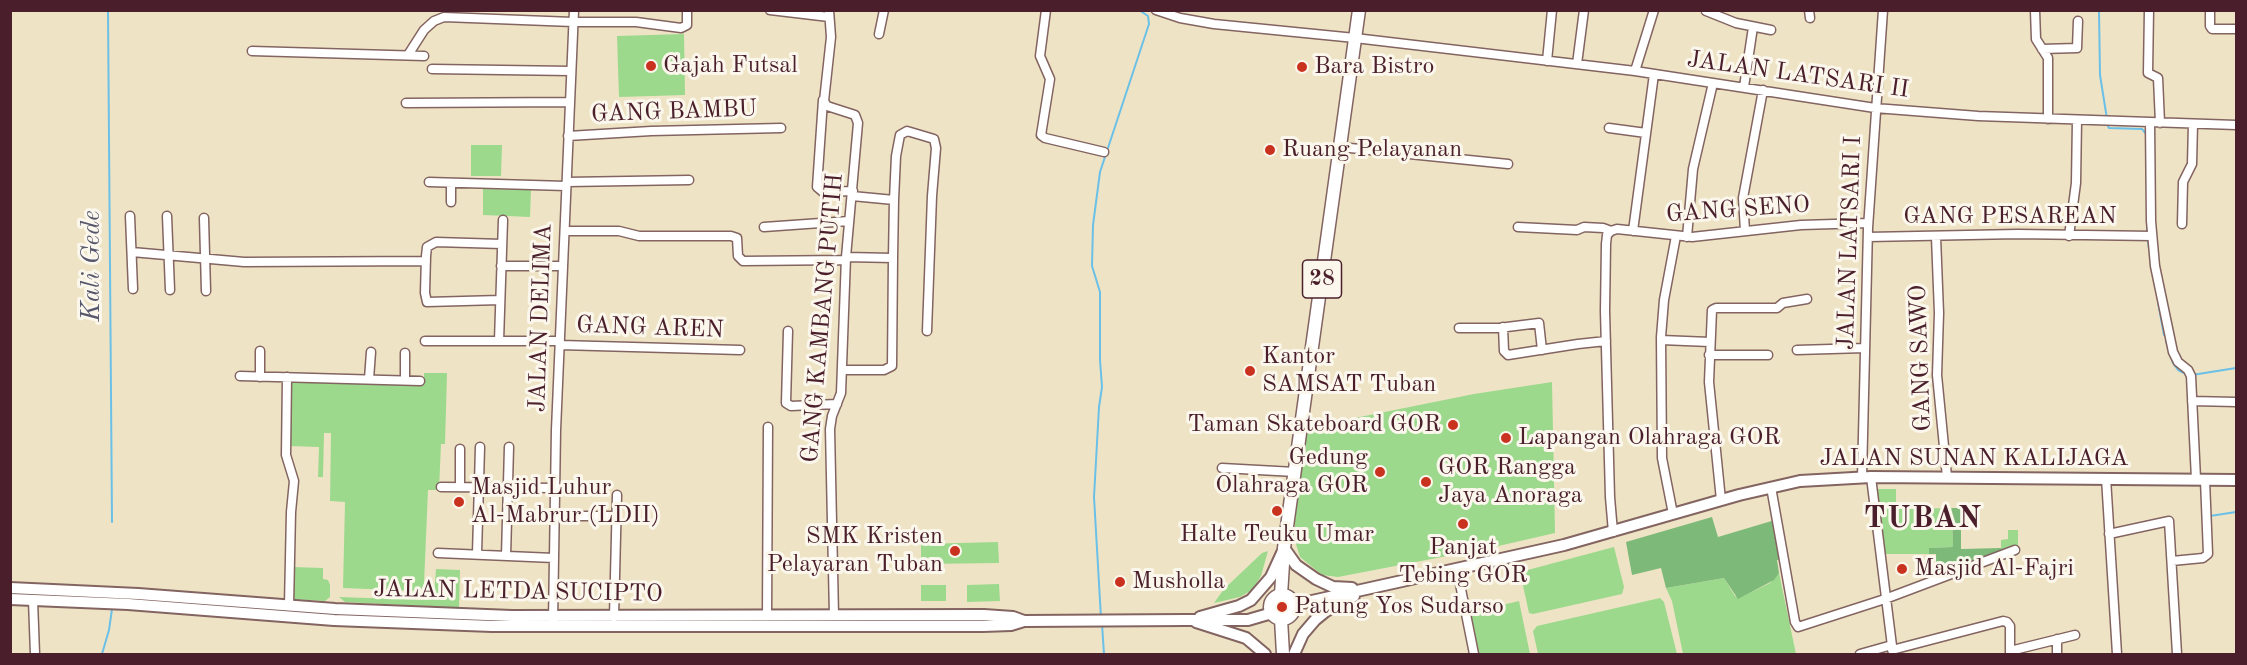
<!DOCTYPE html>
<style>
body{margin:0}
#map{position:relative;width:2247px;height:665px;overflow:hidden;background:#eee4c5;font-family:"Old Standard TT",serif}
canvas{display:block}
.frame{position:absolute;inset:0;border:12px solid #4a1f2b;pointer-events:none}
</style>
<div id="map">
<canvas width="2247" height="665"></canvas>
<div class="frame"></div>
</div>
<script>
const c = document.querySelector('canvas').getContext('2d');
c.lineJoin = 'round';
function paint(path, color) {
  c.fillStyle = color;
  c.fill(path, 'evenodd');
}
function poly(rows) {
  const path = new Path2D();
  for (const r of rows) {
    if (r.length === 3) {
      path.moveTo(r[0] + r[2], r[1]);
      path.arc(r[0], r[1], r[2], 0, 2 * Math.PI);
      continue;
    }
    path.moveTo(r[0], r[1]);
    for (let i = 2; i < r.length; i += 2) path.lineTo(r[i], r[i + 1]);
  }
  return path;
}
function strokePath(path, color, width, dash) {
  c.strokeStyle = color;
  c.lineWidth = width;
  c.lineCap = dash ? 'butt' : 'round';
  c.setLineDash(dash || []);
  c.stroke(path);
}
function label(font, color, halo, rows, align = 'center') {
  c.font = font + ' "Old Standard TT",serif';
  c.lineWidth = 6;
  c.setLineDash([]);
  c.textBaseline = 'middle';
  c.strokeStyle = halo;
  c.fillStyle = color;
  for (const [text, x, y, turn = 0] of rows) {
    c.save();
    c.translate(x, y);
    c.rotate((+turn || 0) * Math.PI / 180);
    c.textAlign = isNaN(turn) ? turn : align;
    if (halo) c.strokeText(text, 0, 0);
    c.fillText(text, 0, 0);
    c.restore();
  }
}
const green = poly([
 [684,34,685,95,619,97,617,36],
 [471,145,502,145,501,176,471,176],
 [483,189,531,190,530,217,483,215],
 [424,373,447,373,445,444,441,444,439,490,428,490,424,584,423,588,417,591,343,588,345,502,330,501,331,433,324,433,323,477,318,477,319,447,288,446,289,380,424,384],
 [1552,382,1555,533,1494,547,1338,577,1322,575,1300,557,1295,541,1295,521,1305,430,1317,429,1350,419,1474,394],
 [1875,489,1896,489,1896,509,1952,508,1953,547,1929,548,1929,554,1882,554],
 [2008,530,2018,530,2018,546,2001,552,2001,540,2008,539],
 [998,542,999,563,921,564,921,544],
 [1614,547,1624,587,1622,594,1533,614,1529,613,1520,572],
 [1268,551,1261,576,1252,590,1240,597,1214,603,1224,589,1262,553],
 [292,567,323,568,323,579,328,580,330,585,330,597,325,601,292,599],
 [436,569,460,570,459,608,345,602,339,597,426,600,434,595],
 [1779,573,1796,654,1683,654,1672,601,1666,588,1724,578,1735,596,1739,598,1770,583],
 [999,584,1000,601,967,602,967,585],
 [921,585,946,585,946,601,921,601],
 [1660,598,1664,602,1677,654,1538,654,1533,631,1537,626],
 [1282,607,8],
 [1519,601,1530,654,1477,654,1468,613]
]);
const forest = poly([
 [1952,508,1961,508,1961,549,2001,548,2001,552,1944,574,1944,566,1936,566,1936,554,1929,554,1929,548,1953,547],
 [1712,517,1718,537,1775,520,1782,559,1777,560,1779,573,1774,580,1738,599,1724,578,1666,588,1661,568,1632,575,1626,542]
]);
const stream = poly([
 [108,10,112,522],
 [2099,10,2100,75,2107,119],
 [2107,124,2109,128,2142,129,2147,135],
 [2147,203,2147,230],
 [2148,240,2149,249],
 [2158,302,2164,335],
 [2166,341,2173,363,2178,370,2186,374],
 [2192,375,2236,368],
 [2210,516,2236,512],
 [1101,618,1094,497,1099,407,1102,387,1100,360,1100,292,1092,266,1093,225,1100,172,1149,24,1148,16,1139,10],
 [1102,624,1104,654],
 [102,654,109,630,112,609]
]);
const minor = poly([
 [770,10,829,17],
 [829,10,831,37,824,101,827,106,855,115,858,123,846,257,841,393,832,416,830,429,834,616],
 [1046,10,1040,56,1050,79,1041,135,1045,138,1104,152],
 [1156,10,1180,18,1214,24,1355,38,1635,71,1875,108,1978,116,2236,125],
 [1809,10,1810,18],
 [2035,10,2036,39,2048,58,2048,119],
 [2149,10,2148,73,2158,78,2160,123],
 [2210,10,2210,26,2212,29,2236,29],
 [1706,11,1736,23,1771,30],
 [879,34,884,10],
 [2042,49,2077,48,2078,21],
 [252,51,424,56],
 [408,55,424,30,434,21,444,17,573,22,636,22,681,28,687,25,687,10],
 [1547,61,1552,10],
 [1577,64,1584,10],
 [432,69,571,71],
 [1635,71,1654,10],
 [1744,87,1753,27],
 [823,100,817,187,823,192,853,191],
 [406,103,570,102],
 [2150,122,2151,221,2155,266,2173,352,2178,362,2188,370,2191,376,2196,479],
 [1609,128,1646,133],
 [568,136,651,131,781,128],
 [1340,147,1508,164],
 [429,182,566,186],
 [567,182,689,180],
 [852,196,894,200,896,156,900,135,907,131,934,139,936,148,932,196,927,331],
 [451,202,451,183],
 [130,216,133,289],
 [167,216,170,290],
 [204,218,206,291],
 [2182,224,2183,182,2192,164,2193,124],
 [764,227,849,221],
 [1518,227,1577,230,1584,227,1603,228,1611,231,1617,229,1692,237,1801,225,1868,223],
 [565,231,619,231,639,236,731,236,737,238,738,256,743,261,846,260],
 [1611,231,1607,235,1606,244,1605,311,1610,497,1613,532],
 [1633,231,1654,74],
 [1745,231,1743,198,1763,90],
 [2069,236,2076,183,2077,120],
 [1687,237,1693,169,1713,83],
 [1868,237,2018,234,2152,236],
 [1936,237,1939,313,1937,375,1947,477],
 [132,252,244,262,426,261],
 [846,257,893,258,894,200],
 [501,266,563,266],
 [500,300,427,302,425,293,426,256,427,247,436,242,502,244],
 [1503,327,1504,351,1508,355,1578,344,1606,341],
 [1459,328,1499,328,1539,323,1542,350],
 [788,331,786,403,791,406,837,404],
 [1661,340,1710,342],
 [425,341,560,341],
 [499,341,503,220],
 [560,345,740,350],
 [1797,350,1865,348],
 [260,351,260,377],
 [405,353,405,380],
 [1709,355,1768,355],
 [842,370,884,370,892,366,893,258],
 [240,376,420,381],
 [287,377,286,455,294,481,291,512,289,605],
 [369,379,371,352],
 [2192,401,2236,402],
 [1222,468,1295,472],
 [1862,477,1868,228,1883,10],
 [1871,477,1893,654],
 [2106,478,2117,654],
 [441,487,555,488],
 [460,487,460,449],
 [1771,487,1795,622,1798,627,1885,599,2015,550],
 [1721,500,1709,382,1712,310,1716,308,1777,308,1783,303,1807,299],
 [1673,514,1662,458,1661,337,1664,300,1676,236],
 [554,516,616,516],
 [2109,534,2169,521,2177,654],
 [438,553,554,558],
 [477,554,480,447],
 [506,556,509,447],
 [2172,561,2203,558,2208,554,2205,480],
 [1457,569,1474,654],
 [33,600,35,654],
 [767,616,768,427],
 [614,617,617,495],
 [553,622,556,430,574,10],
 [1892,650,2003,621,2007,622,2010,626,2010,654],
 [2010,651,2075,635],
 [1860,654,1892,645],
 [2057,654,2057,639]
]);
const major = poly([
 [1284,548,1296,565,1316,579,1333,587,1352,588],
 [10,588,138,594,335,609,512,616,984,615,1013,617,1024,621,1186,620,1248,620,1272,613],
 [10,599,128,604,334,620,492,626,983,626,1011,625,1024,621],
 [1294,605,1564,545,1739,495,1800,481,1871,477,2236,480],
 [1200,617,1239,606,1251,600,1271,577,1282,553],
 [1196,622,1246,638,1265,654],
 [1294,654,1303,634,1315,620,1326,611,1354,596]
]);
const highway = poly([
 [1282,607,12],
 [1281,595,1284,548,1359,10],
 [1281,619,1283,654]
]);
const markers = [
 [651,66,6,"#c8321e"],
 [1302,67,6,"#c8321e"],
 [1270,150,6,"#c8321e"],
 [1250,371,6,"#c8321e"],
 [1453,425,6,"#c8321e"],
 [1506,438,6,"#c8321e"],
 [1380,472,6,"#c8321e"],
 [1426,482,6,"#c8321e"],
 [459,502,6,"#c8321e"],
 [1277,511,6,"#c8321e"],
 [1463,524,6,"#c8321e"],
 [955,551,6,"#c8321e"],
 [1902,569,6,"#c8321e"],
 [1120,582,6,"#c8321e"],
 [1282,607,6,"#c8321e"]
];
const shields = [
 [1322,279,39]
];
const shieldNames = [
 ["28",1322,279]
];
const poiNames = [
 ["Gajah Futsal",663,66],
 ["Bara Bistro",1314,67],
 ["Ruang Pelayanan",1282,150],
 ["Kantor",1262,357],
 ["SAMSAT Tuban",1262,385],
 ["Taman Skateboard GOR",1441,425,"right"],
 ["Lapangan Olahraga GOR",1518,438],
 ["Gedung",1368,458,"right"],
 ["Olahraga GOR",1368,486,"right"],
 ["GOR Rangga",1438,468],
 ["Jaya Anoraga",1438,496],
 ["Masjid Luhur",471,488],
 ["Al-Mabrur (LDII)",471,516],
 ["Halte Teuku Umar",1277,535,"center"],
 ["SMK Kristen",943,537,"right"],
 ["Pelayaran Tuban",943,565,"right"],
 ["Panjat",1463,548,"center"],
 ["Tebing GOR",1463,576,"center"],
 ["Masjid Al-Fajri",1914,569],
 ["Musholla",1132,582],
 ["Patung Yos Sudarso",1294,607]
];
const streetNames = [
 ["JALAN LATSARI II",1798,75,8],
 ["GANG BAMBU",674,112,-2],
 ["GANG SENO",1738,210,-4],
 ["GANG PESAREAN",2010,217],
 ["JALAN LATSARI I",1850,243,-88],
 ["JALAN DELIMA",541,318,-88],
 ["GANG KAMBANG PUTIH",823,318,-85],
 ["GANG AREN",650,328,2],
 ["GANG SAWO",1921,358,-92],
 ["JALAN SUNAN KALIJAGA",1974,459],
 ["JALAN LETDA SUCIPTO",518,592,1]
];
const waterNames = [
 ["Kali Gede",92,266,-90]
];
const districtNames = [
 ["TUBAN",1923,519]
];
paint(green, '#9cd98d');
paint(forest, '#7db978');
strokePath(stream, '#6bc0e8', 2);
strokePath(minor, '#836461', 11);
strokePath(major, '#836461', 14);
strokePath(highway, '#836461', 15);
strokePath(minor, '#fff', 8);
strokePath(major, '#fff', 10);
strokePath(highway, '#fff', 12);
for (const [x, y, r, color] of markers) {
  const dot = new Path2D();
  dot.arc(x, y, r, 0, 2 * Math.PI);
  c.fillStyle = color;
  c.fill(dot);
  strokePath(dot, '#fbf7ec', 2);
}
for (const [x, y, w] of shields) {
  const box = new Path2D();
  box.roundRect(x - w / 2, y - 19, w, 38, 4.5);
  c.fillStyle = '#fbf7ec';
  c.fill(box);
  strokePath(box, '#4a1f2b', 1.5);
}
label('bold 22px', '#4a1f2b', null, shieldNames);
label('24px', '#4a1f2b', '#fbf7ec', poiNames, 'left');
label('24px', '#4a1f2b', '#fbf7ec', streetNames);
label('italic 26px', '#56576d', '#fbf7ec', waterNames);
c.letterSpacing = '1.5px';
label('bold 30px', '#4a1f2b', '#fbf7ec', districtNames);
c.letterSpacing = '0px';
</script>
